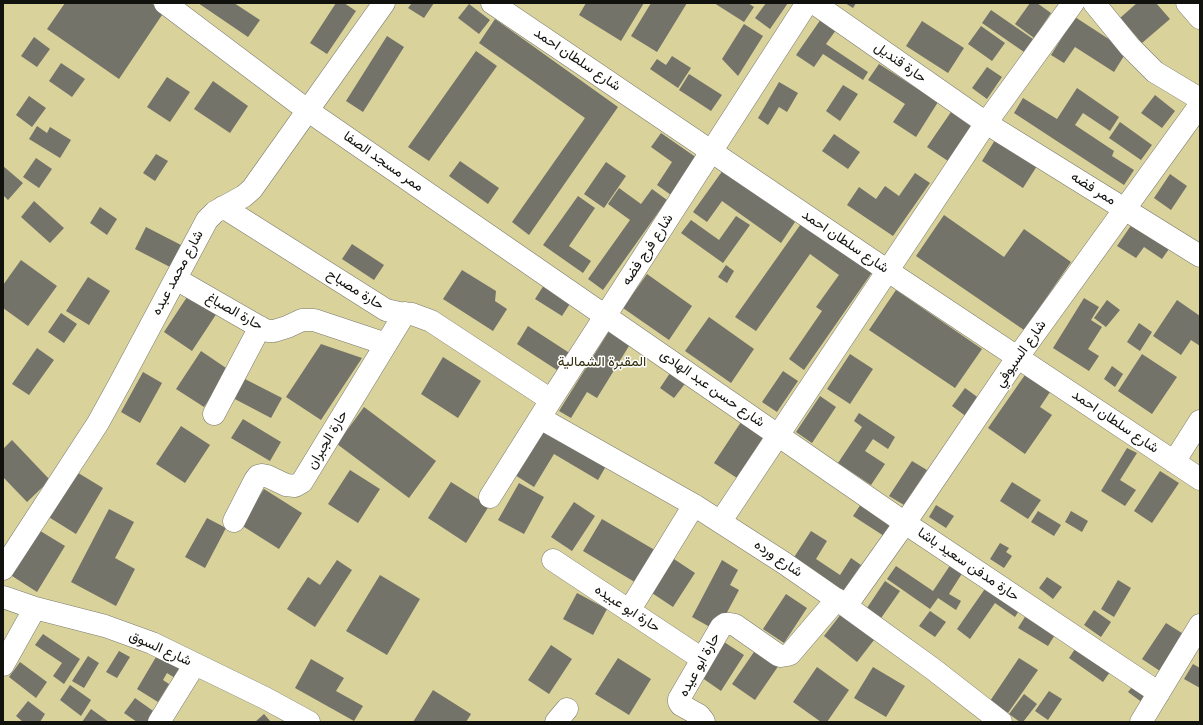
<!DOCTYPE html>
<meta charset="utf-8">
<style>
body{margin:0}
#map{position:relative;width:1203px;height:725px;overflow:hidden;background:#f8f6eb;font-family:Roboto,sans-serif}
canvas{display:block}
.frame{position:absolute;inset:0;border:4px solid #11110d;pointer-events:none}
</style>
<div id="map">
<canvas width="1203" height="725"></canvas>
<div class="frame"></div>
</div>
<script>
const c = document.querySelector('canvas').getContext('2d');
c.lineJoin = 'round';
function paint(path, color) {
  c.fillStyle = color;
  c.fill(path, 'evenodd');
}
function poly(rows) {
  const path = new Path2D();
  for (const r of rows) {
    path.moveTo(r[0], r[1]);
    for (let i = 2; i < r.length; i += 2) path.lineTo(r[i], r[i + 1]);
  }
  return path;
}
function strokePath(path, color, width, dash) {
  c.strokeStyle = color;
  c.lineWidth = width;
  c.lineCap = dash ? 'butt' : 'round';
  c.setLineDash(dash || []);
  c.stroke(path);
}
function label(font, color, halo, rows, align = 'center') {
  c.font = font + ' Roboto,Vazirmatn,sans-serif';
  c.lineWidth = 3;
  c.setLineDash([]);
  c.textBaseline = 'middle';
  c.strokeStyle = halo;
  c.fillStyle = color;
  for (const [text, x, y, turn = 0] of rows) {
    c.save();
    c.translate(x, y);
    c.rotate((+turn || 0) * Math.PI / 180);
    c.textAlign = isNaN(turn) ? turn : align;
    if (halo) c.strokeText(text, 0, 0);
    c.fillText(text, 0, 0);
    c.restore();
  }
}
const green = poly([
 [3,3,1200,3,1200,722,3,722]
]);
const building = poly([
 [65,3,151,3,164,12,119,79,47,29],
 [198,3,234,3,260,20,248,37],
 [336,3,344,3,356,11,327,54,310,43],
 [412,3,434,3,424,18,408,8],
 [586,3,644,3,621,41,579,15],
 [651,3,687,3,657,52,631,36],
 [714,3,748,3,754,7,744,22],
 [766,3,788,3,770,29,755,18],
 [845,3,856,3,853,8],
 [1030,3,1037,3,1051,13,1034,38,1015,24],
 [1137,3,1156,3,1170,19,1142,43,1120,18],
 [469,4,490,20,479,34,458,18],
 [991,10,1033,39,1024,52,982,23],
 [1075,17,1127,51,1114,72,1075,47,1064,63,1051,55],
 [495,19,618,107,529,235,512,222,585,118,479,43],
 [821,19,836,30,826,44,868,72,863,80,823,54,814,67,796,55],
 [922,21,964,48,948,73,906,46],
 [744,24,763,36,738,76,722,59],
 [981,26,1005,43,992,61,968,44],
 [387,36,404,47,363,112,346,101],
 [34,37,50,49,37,67,21,56],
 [476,51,497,66,429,161,408,147],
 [672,56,691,68,678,88,650,69,657,59,666,65],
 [61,63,85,79,72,97,49,81],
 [879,64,938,102,916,137,893,122,905,104,868,80],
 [987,67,1002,77,987,99,972,88],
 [689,74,722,95,711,111,679,90],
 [167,77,190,92,170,122,147,107],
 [213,81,248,106,230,133,194,109],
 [779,82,798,93,787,112,779,107,768,125,758,118],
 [843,85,858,94,840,121,826,111],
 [1077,88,1119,117,1110,131,1083,113,1075,125,1114,151,1112,156,1134,170,1124,185,1014,113,1023,98,1057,119],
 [1155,95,1175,111,1162,128,1141,113],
 [29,96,46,108,32,127,16,115],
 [953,109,973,123,948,161,927,147],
 [1120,122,1152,145,1141,160,1109,138],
 [37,126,47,133,50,127,71,140,60,158,29,139],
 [661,133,697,158,671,195,657,185,672,162,651,147],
 [834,134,860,152,848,169,822,151],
 [995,140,1037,166,1023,188,982,161],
 [156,154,168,161,155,181,143,173],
 [36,158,52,169,39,188,23,177],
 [460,161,499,188,488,204,449,176],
 [606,162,626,176,604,208,584,194],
 [3,166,23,183,8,200,3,195],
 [723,170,795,222,781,243,722,201,707,222,693,212],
 [915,173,930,183,893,236,847,205,859,187,876,199,885,186,899,196],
 [1170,174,1187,186,1171,210,1154,198],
 [619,188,641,204,652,189,667,200,603,290,588,279,630,220,608,204],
 [578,196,595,208,569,246,591,261,583,273,543,245],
 [34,201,64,228,50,243,21,217],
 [100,207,117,219,107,235,90,223],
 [944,215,1004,257,1024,229,1071,262,1024,330,916,256],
 [736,216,750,225,723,263,681,233,691,220,719,240],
 [803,221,873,271,804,370,789,359,822,311,816,307,839,275,810,254,756,331,735,317],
 [1134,221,1171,246,1162,259,1144,247,1136,258,1117,246],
 [146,227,181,245,170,267,135,249],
 [352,244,384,265,374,280,342,259],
 [21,260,57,286,28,326,3,308,3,285],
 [726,265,734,271,727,283,718,277],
 [462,270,496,291,495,301,507,309,493,331,443,299],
 [647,274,692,306,669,340,623,308],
 [88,277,110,291,89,325,66,311],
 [546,282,573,299,562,316,535,299],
 [896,290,982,349,955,388,869,330],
 [189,294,217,313,192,351,164,332],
 [1084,298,1099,307,1091,320,1102,327,1088,349,1099,356,1089,371,1053,348],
 [1107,300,1120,310,1106,327,1094,318],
 [1177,300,1200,316,1200,346,1191,340,1181,355,1153,336],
 [61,313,77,324,64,343,48,332],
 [709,317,754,349,731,383,685,351],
 [1139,323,1152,332,1140,351,1127,342],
 [528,326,571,354,560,372,517,344],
 [611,328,632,341,597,398,587,392,571,418,559,411],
 [321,344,362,358,321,420,286,397],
 [37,348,54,360,29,395,12,384],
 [201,351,229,370,204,407,176,389],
 [850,354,873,369,850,404,827,389],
 [1142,354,1177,377,1152,414,1118,391],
 [443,357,481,381,458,418,421,394],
 [1112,366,1123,374,1115,387,1104,379],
 [672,370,687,381,674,398,660,388],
 [783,371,798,381,777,412,762,402],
 [143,372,162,383,140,423,121,412],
 [1027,372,1052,389,1040,407,1052,415,1025,454,988,428],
 [241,377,282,398,271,418,231,397],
 [965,388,980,399,967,417,952,406],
 [820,396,836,407,812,443,796,432],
 [364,407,436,461,409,498,337,444],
 [859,413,895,437,888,449,873,439,865,451,885,464,871,485,838,463,862,427,854,421],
 [243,419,281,442,270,461,231,438],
 [743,419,766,433,737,478,714,463],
 [181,426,210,445,185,483,156,464],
 [542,428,606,466,598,480,554,454,534,487,515,475],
 [12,440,50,480,27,502,3,477,3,449],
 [1127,448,1137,453,1120,480,1136,490,1125,506,1101,491],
 [912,461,927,470,904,505,889,496],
 [350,470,380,489,358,523,328,504],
 [75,471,103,488,76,534,47,516],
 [1160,471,1179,483,1152,523,1134,511],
 [451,482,489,506,466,543,428,518],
 [1012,482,1041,500,1028,519,1000,501],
 [519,483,544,497,524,534,498,520],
 [264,489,302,513,279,549,241,525],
 [863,501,894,521,884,536,853,516],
 [574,502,595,516,572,551,551,537],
 [936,505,954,516,946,528,929,517],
 [109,509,134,522,115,558,135,569,116,606,71,582],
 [1038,511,1061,525,1054,536,1031,522],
 [1071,511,1088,521,1082,532,1065,522],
 [207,518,226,528,205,568,185,557],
 [602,519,658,552,638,584,583,551],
 [37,529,65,546,37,592,9,574],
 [811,531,827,541,816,559,840,575,851,558,861,565,841,595,791,562],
 [1000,543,1009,548,1006,552,1012,556,1004,568,990,559],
 [674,559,695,573,673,607,652,593],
 [337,560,352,570,315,627,287,609,308,577,320,585],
 [722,560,738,570,730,585,739,590,717,631,692,617],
 [951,564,963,572,949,594,961,601,956,610,938,598,930,609,887,579,896,566,933,591],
 [380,575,420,599,387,655,346,631],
 [1047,577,1062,587,1053,599,1039,588],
 [1118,580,1131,588,1114,617,1101,609],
 [885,581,900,591,879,621,865,611],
 [989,583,1022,606,1015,617,995,603,970,639,957,629],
 [577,593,607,609,593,635,563,619],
 [786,594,807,608,784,643,763,629],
 [1094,610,1111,622,1101,637,1084,625],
 [930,611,946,622,935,637,919,626],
 [1028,612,1058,630,1048,646,1018,628],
 [841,614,874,640,857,662,824,636],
 [1166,623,1185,635,1160,671,1142,659],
 [43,634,80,659,64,684,53,676,62,663,35,645],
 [721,640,744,655,721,691,698,675],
 [551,645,572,659,549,694,528,680],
 [1077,646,1112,669,1103,682,1069,658],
 [756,649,779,665,755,700,732,684],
 [119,651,130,657,117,678,106,672],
 [159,652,182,666,175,678,167,673,163,680,169,684,158,702,137,689],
 [88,656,99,663,84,688,72,681],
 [618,658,651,679,629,715,595,694],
 [1019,658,1038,670,1008,713,990,701],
 [311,659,344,678,336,691,363,706,354,721,295,688],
 [20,662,47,682,36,698,9,677],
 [1193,664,1200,668,1200,688,1184,679],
 [817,667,849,690,827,722,821,722,793,702],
 [873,667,905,686,886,717,854,698],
 [1137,681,1151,691,1143,703,1128,692],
 [70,685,91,700,81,716,60,700],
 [433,690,471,714,466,722,413,722],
 [1049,691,1062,699,1048,720,1035,711],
 [1024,694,1037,704,1023,722,1020,722,1009,714],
 [135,698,156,713,150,722,137,722,124,713],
 [28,701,45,714,40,722,23,722,16,716],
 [91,709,109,722,82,722],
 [264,714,271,722,255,722]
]);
const street = poly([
 [165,3,307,110,905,523,1159,693],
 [492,3,888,271,1200,479],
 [814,3,986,123,1200,256],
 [1094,3,1130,47,1155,72,1200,99],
 [1187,3,1200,18],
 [223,207,386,310,399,313,412,314,431,321,551,400],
 [176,279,263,329,268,331,274,331,287,327,302,320,314,320,386,344],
 [214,414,260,327],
 [540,418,694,505,784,563,846,606,933,669,1001,722],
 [1174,462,1200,421],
 [490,497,551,400,807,3],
 [234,521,255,480,258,476,262,475,267,476,286,485,295,486,302,482,405,313],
 [721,521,986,123,1073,3],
 [553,560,702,659],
 [3,569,98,423,120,383,207,220,215,212,244,196,252,189,384,3],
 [3,597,35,608,105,626,152,643,265,698,309,722],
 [846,606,905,523,1017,358,1200,105],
 [629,611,694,505],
 [3,665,35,608],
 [159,722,195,664],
 [556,722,567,709],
 [704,722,703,720,699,715,681,705,679,702,679,699,721,627,725,624,730,624,735,625,778,655,781,656,787,655,790,654,837,599],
 [1141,722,1200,625]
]);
const streetNames = [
 ["شارع سلطان احمد",577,60,34],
 ["حارة قنديل",900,63,35],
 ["ممر مسجد الصفا",383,162,35],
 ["ممر فضه",1093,189,32],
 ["شارع سلطان احمد",845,242,34],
 ["شارع فرج فضه",648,250,-57],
 ["شارع محمد عبده",178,273,-62],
 ["حارة مصباح",355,290,32],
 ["حارة الصباغ",234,312,29],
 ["شارع السيوفي",1021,354,-55],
 ["شارع حسن عبد الهادى",712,389,35],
 ["شارع سلطان احمد",1115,422,34],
 ["حارة الجبران",328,440,-59],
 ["شارع ورده",778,559,34],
 ["حارة مدفن سعيد باشا",968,565,34],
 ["حارة ابو عبيده",627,609,33],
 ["شارع السوق",160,649,24],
 ["حارة ابو عيده",700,665,-61]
];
const parkNames = [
 ["المقبرة الشمالية",602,362]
];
paint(green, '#d9d29b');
paint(building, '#747369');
strokePath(street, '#7b7a70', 23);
strokePath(street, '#fff', 22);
label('14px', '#11110d', '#fff', streetNames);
label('14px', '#322e0c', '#fff', parkNames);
</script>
